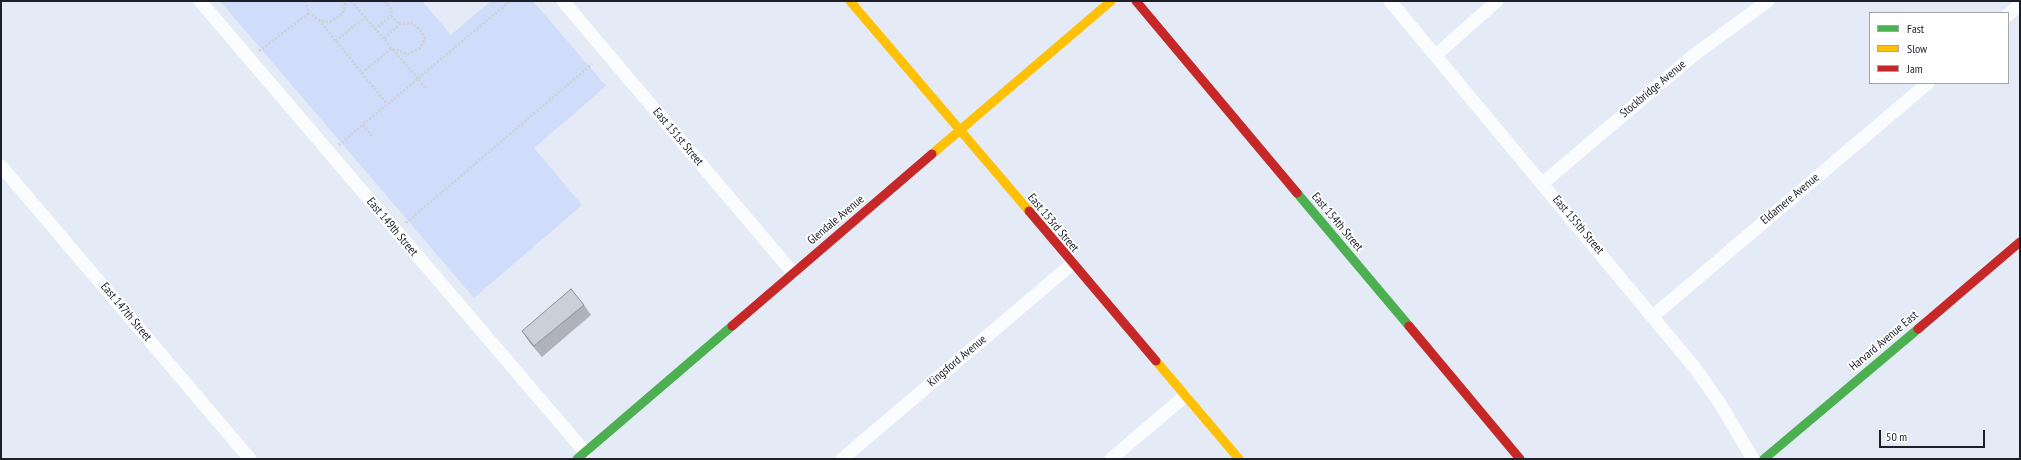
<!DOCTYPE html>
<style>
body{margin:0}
#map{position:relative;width:2021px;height:460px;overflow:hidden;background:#e4eaf6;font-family:"PT Sans Narrow",sans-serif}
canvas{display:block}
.frame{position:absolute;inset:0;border:2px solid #1c1f28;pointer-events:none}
.legend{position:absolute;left:1869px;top:12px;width:140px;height:72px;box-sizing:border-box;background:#fff;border:1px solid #a4a5a9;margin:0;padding:5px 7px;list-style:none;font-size:12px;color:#1c1f28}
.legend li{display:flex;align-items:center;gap:8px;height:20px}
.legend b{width:20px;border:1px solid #a4a5a9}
.scale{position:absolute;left:1879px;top:430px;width:106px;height:18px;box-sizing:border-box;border:2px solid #1c1f28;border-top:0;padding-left:5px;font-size:12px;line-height:14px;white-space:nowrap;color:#1c1f28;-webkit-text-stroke:3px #fff;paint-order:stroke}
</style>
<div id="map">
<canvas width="2021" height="460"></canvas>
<div class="frame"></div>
<ul class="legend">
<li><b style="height:5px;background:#4caf50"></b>Fast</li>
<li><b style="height:5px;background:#ffc107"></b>Slow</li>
<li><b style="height:5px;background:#c62828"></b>Jam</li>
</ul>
<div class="scale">50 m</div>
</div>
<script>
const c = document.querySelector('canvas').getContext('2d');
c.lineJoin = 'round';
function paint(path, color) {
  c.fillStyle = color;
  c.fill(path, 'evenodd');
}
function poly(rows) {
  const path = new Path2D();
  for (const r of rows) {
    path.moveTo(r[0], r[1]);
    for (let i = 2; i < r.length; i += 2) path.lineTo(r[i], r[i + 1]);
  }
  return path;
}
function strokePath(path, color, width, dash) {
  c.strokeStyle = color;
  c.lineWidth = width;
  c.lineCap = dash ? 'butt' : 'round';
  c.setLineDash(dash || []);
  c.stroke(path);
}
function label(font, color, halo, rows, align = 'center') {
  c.font = font + ' "PT Sans Narrow",sans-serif';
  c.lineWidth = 3.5;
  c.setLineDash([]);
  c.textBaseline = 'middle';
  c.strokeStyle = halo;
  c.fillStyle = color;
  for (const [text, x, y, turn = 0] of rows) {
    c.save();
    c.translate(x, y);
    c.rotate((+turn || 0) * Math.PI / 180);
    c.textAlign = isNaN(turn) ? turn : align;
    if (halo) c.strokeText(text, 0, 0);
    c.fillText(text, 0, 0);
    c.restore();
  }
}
const green = poly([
 [220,1,422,1,451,35,491,1,533,1,606,86,534,148,582,205,474,298]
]);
const path = poly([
 [305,1,309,13,319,20,326,22,332,21,343,13,346,1],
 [351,1,426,88],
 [391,16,400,24],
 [319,20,387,104],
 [375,29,391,16,392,10,384,1],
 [336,41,365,17],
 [259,51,309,13],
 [362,73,392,48,408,54,420,48,425,39,420,30,412,23,400,24,384,39],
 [363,125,372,136],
 [339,145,510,1],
 [406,223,592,64]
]);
const street = poly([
 [200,1,585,452],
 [563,1,793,273],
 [1390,1,1695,368,1719,402,1753,459],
 [2008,15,2020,5],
 [1436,55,1497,1],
 [1,166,250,459],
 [1543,183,1694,55,1768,1],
 [1653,316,1928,83],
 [842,459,1072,264],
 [1111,459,1185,396]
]);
const fast = poly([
 [1297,193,1409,326],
 [577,459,732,326],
 [1764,459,1918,329]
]);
const slow = poly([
 [850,1,1029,211],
 [932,154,1111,1],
 [1156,361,1239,459]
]);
const jam = poly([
 [1136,1,1297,193],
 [1029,211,1156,361],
 [732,326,932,154],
 [1409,326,1520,459],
 [1918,329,2020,242]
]);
const wall = poly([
 [584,305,591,315,542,357,529,342,522,331]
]);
const building = poly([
 [571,289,584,305,534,346,522,331,571,289]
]);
const streetNames = [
 ["Stockbridge Avenue",1653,89,-40],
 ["East 151st Street",678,137,50],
 ["Eldamere Avenue",1790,199,-40],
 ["Glendale Avenue",836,220,-40],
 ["East 154th Street",1337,222,50],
 ["East 153rd Street",1053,223,50],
 ["East 155th Street",1578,225,50],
 ["East 149th Street",392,227,50],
 ["East 147th Street",126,312,50],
 ["Harvard Avenue East",1884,341,-40],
 ["Kingsford Avenue",957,361,-40]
];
paint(green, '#cfdcfa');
strokePath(path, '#cfd0d4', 2.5, [2, 2]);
strokePath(street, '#fbfcfe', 13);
strokePath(fast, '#4caf50', 9);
strokePath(slow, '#ffc107', 9);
strokePath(jam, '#c62828', 9);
paint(wall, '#afb2bb');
paint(building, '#cbcfd9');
strokePath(building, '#8e9198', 1);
label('12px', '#1c1f28', '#fff', streetNames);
</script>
